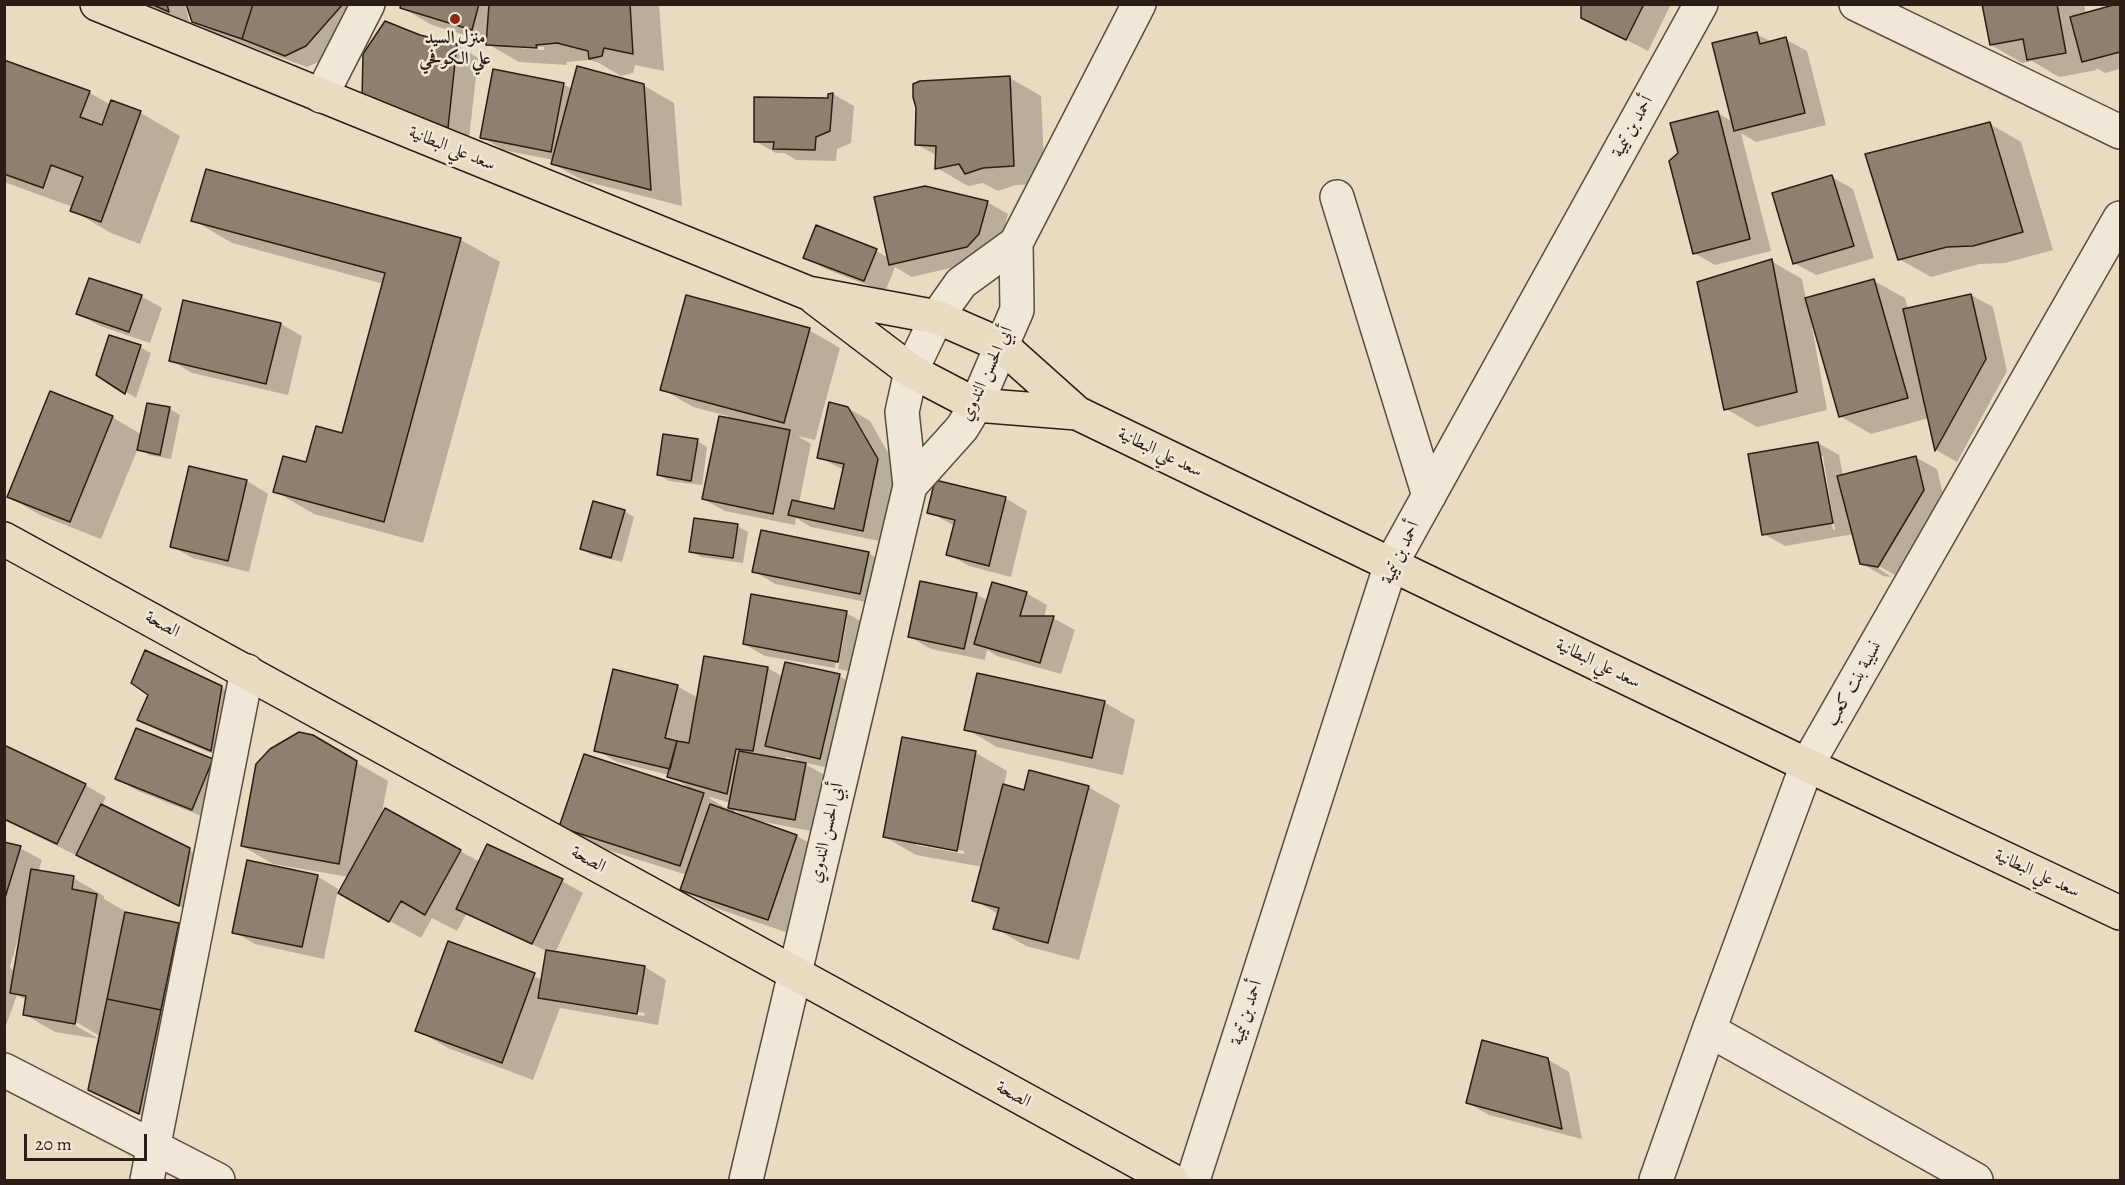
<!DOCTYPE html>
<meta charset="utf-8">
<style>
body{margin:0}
#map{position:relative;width:2125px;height:1185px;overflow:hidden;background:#e9dac2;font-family:Alegreya,serif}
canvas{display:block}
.frame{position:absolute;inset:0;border:6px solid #2b1d15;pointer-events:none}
.scale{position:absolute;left:24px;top:1134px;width:123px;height:27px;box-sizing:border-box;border:3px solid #2b1d15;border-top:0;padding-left:8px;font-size:18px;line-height:21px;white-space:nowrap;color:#2b1d15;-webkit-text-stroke:4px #f1e7d7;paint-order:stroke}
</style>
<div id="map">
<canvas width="2125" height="1185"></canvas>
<div class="frame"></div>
<div class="scale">20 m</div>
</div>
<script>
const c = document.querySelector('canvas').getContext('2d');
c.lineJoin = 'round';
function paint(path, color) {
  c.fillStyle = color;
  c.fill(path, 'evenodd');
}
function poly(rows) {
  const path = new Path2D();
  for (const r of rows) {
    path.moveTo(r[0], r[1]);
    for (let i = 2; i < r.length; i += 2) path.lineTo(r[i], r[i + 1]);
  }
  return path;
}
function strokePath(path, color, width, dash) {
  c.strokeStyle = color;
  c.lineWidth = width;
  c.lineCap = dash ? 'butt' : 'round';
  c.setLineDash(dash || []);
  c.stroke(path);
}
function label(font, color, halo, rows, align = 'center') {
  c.font = font + ' Alegreya,Amiri,serif';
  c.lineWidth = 5;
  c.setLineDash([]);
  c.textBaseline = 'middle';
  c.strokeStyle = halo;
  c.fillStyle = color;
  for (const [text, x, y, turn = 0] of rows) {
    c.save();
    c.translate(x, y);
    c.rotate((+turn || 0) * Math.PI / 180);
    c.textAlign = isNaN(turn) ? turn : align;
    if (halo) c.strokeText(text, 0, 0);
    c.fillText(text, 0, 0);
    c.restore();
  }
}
const shadow = poly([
 [144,4,185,4,189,22],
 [188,4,373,4,328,58,307,67,215,34,193,21],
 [402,4,659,4,664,71,635,65,633,73,621,76,599,63,589,60,566,62,567,65,519,62,488,44,488,42,432,25,401,7],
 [518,45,544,47,544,50,518,48],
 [1582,4,1671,4,1648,51,1583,17],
 [1984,4,2084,4,2086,14,2120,5,2120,69,2105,73,2096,68,2097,70,2059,77,2032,61,2022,63,1991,45],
 [1756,34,1772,42,1785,39,1807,51,1826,125,1756,142,1741,133,1771,251,1715,265,1694,253,1718,113,1733,122],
 [420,37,457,45,478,58,469,139,363,98],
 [4,62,90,93,111,105,112,102,141,113,180,136,140,244,111,233,72,210,73,207,4,182],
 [1010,78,1041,96,1045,184,1015,185,998,191,983,183,968,186,937,168,937,156,916,144,917,108],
 [563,84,572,89,643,85,674,103,682,206,584,181,553,164,554,160,503,150,482,137],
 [833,94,854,106,851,143,837,149,836,161,796,160,785,153,776,153,755,141,829,99],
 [1990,124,2021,142,2053,250,2005,263,1979,264,1931,277,1899,259],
 [207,171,461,240,500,262,423,543,314,514,275,491,343,435,384,284,232,243,193,220],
 [1832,177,1853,189,1874,258,1816,275,1794,263],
 [987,202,1008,214,1000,246,988,259,912,277,895,267,885,292,826,269,805,257,876,251,889,258],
 [1771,261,1802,279,1806,299,1874,281,1905,298,1908,309,1971,295,1993,307,2007,371,1957,462,1936,450,1929,418,1871,434,1840,416,1812,316,1810,316,1827,410,1757,427,1726,409],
 [141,296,162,308,150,343,100,326,78,314],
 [281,324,302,336,288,395,192,373,171,360],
 [809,330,840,348,815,440,798,436,811,444,799,503,835,511,844,470,819,457,848,408,870,421,899,472,884,542,811,527,796,518,795,525,725,511,703,499,728,416,693,407,662,389],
 [140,347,151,353,136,398,98,374],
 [170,409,180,415,171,459,149,455,138,448,101,539,40,515,9,497,112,417,142,435],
 [697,441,707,447,702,485,669,481,659,475],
 [1818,443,1839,455,1843,476,1915,457,1937,469,1945,503,1900,578,1879,566,1879,569,1892,577,1883,576,1861,563,1854,534,1785,546,1764,534],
 [1819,456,1823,456,1835,530,1833,530],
 [190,468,247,481,268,494,249,572,193,558,171,546],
 [1005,498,1027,511,1011,577,969,566,948,554,955,526,929,512],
 [624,511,634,517,622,562,592,555,582,549],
 [737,526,748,532,743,563,701,557,690,551],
 [868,553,889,565,881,605,775,584,754,571],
 [1026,593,1047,605,1044,618,1053,618,1075,630,1061,674,997,656,987,650,985,660,931,649,910,637,976,594,988,601],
 [846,613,868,625,859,673,838,669,847,619,844,619,835,668,765,656,744,644],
 [768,668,783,677,839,676,860,688,841,771,802,762,826,776,816,832,759,821,759,823,797,836,828,854,800,937,713,907,682,889,687,875,592,845,561,827,691,789,669,775,617,762,596,750,677,686,698,698],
 [786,757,796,760,795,762,785,761],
 [710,797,731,803,729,810,709,798],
 [735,810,746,817,746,818,734,814],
 [222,688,243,700,232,762,161,732,139,719],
 [1104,702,1135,720,1123,775,997,747,966,729],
 [312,737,388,781,381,817,386,810,480,862,562,881,583,893,555,953,645,967,666,980,658,1025,560,1008,533,1080,448,1048,417,1030,449,943,543,980,548,952,467,913,457,931,432,918,421,938,371,911,349,877,273,864,242,846],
 [562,1000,645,1013,644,1016,562,1003],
 [904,739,976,753,1007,771,1004,786,1025,792,1088,787,1120,805,1079,960,1026,946,995,928,998,914,974,900,983,867,916,855,885,837],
 [916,842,964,851,964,854,916,845],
 [4,747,85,785,106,797,102,806,211,861,200,916,4,820],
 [212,760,233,772,214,821,138,791,117,779],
 [4,843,20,848,42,860,38,872,73,878,104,896,104,899,128,913,179,924,200,937,160,1125,90,1089,100,1036,69,1018,68,1021,99,1039,55,1032,24,1014,26,1000,17,995,4,1031],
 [20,931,22,932,15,974,10,967],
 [317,876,338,889,324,959,255,944,234,932],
 [1547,1059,1569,1072,1582,1139,1489,1115,1468,1103]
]);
const building = poly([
 [151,4,167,4,169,12,151,4],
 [186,4,253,4,242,39,192,22,186,4],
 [253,4,343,4,306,46,285,56,242,39,253,4],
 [401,4,479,4,472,30,400,8,401,4],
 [489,4,630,4,633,54,604,48,602,56,589,59,588,51,557,43,536,45,537,48,486,45,489,4],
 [1581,4,1644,4,1626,40,1581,18,1581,4],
 [1982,4,2057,4,2066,53,2027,60,2023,39,1990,45,1982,4],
 [2117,4,2120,4,2120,52,2082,62,2070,17,2117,4],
 [385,21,420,35,457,44,448,128,362,99,363,54,385,21],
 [1757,32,1760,44,1786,37,1805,113,1734,131,1712,43,1757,32],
 [4,60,90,91,80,117,102,125,111,100,141,111,101,222,70,211,83,177,51,165,43,188,4,174,4,60],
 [577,66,644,84,651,190,551,164,577,66],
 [493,69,564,83,551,152,480,138,493,69],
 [1010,76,1014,166,983,168,965,174,959,164,935,169,936,146,915,145,916,108,913,97,913,84,920,81,1010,76],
 [833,93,830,131,816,137,815,150,773,149,774,142,754,142,754,97,828,98,828,94,833,93],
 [1718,111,1750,239,1693,254,1669,161,1678,153,1670,123,1718,111],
 [1990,122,2023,232,1973,246,1947,247,1898,260,1865,154,1990,122],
 [206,169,461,238,384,522,273,492,283,456,306,462,316,426,342,433,385,273,191,221,206,169],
 [1832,175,1854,246,1793,264,1772,193,1832,175],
 [925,186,988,201,979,234,967,247,889,265,874,197,925,186],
 [816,225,877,249,864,281,803,258,816,225],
 [1772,259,1797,392,1724,410,1697,282,1772,259],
 [89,278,142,295,129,332,76,314,89,278],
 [1874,279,1908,398,1839,417,1805,298,1874,279],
 [1971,294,1986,359,1935,451,1903,309,1971,294],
 [686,295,810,328,784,423,660,390,686,295],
 [183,300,281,323,266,384,169,361,183,300],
 [109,335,141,345,125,394,96,375,109,335],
 [50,391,113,416,70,522,7,497,50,391],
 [829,402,848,407,878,459,863,531,788,515,792,500,834,509,844,464,817,458,829,402],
 [147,403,170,407,160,455,137,450,147,403],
 [719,416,790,430,773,514,702,499,719,416],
 [663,434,698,439,691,481,657,475,663,434],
 [1818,442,1833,523,1762,535,1748,454,1818,442],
 [1916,456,1924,490,1878,567,1860,564,1837,476,1916,456],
 [189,466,247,480,228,561,170,547,189,466],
 [935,480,1006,497,989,566,946,555,955,520,927,513,935,480],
 [593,501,625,510,611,558,580,549,593,501],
 [694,518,738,524,733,558,689,552,694,518],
 [761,530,869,552,860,594,752,572,761,530],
 [920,581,977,593,964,649,908,637,920,581],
 [992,582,1027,592,1020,616,1054,616,1040,663,974,644,992,582],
 [751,594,847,611,838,662,743,644,751,594],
 [145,650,222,686,211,751,137,720,148,695,131,683,145,650],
 [704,656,768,667,753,751,736,749,727,794,667,777,677,741,689,743,704,656],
 [785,662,840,674,820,759,765,746,785,662],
 [613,669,678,685,665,738,677,741,670,769,594,751,613,669],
 [977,673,1105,701,1092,758,964,730,977,673],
 [136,728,213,759,192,810,115,779,136,728],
 [299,732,313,735,357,761,339,864,241,846,256,764,270,749,299,732],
 [902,737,976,751,957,851,883,837,902,737],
 [4,745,86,784,57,844,4,819,4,745],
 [739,751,806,763,795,820,728,808,739,751],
 [584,754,704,793,680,866,559,827,584,754],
 [1029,770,1089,786,1048,943,993,929,999,908,972,901,1003,784,1024,790,1029,770],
 [101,804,190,848,179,906,76,855,101,804],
 [710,804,797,835,768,920,680,890,710,804],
 [385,808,461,850,425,915,401,901,389,922,338,893,385,808],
 [4,842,21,846,4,901,4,842],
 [487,844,563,879,532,944,456,909,487,844],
 [247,860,318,875,302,947,232,933,247,860],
 [31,869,74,876,72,889,97,894,75,1024,23,1015,26,996,10,993,31,869],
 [125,912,179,923,161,1010,107,999,125,912],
 [448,941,535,973,502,1063,415,1031,448,941],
 [546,950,645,966,637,1014,538,998,546,950],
 [107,999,161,1010,139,1114,88,1090,107,999],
 [1482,1040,1548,1058,1562,1129,1466,1103,1482,1040]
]);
const minor = poly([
 [1856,4,2120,132],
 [321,96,368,4],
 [1337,197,1429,496],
 [910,486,962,428,976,405,1017,310,1016,243],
 [1709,1030,1976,1180],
 [4,1070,218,1180],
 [147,1180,247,671],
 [746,1180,910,486,902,412,911,371,937,317,961,283,1016,243,1139,4],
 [1193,1180,1391,564,1701,4],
 [1656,1180,1709,1030,1807,765,2120,218]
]);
const major = poly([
 [97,4,808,293,937,317,1001,345,1077,413,1807,765,2120,913],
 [815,298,911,371,976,405,1077,413],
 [4,539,1171,1180]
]);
const markers = [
 [455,19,6,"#8f2418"]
];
const poiNames = [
 ["منزل السيد",455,39],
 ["علي الكوفحي",455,60]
];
const streetNames = [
 ["أحمد بن تيمية",1633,127,-61],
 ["سعد علي البطانية",452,149,22],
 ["أبي الحسن الندوي",987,374,-65],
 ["سعد علي البطانية",1160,453,26],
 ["أحمد بن تيمية",1401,553,-65],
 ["الصحة",162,625,29],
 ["سعد علي البطانية",1598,664,26],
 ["نسيبة بنت كعب",1854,684,-60],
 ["أبي الحسن الندوي",827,833,-77],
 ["الصحة",588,860,29],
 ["سعد علي البطانية",2037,874,25],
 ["أحمد بن تيمية",1247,1013,-72],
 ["الصحة",1013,1095,29]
];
paint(shadow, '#0003');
paint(building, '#8e7f6f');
strokePath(building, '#2b1d15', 1.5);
strokePath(minor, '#5a4c40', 36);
strokePath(major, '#2b1d15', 36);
strokePath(minor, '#f1e7d7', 33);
strokePath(major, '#e9dac2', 33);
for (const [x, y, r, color] of markers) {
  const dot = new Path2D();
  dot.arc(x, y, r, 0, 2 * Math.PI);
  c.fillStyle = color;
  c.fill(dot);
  strokePath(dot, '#f1e7d7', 2);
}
label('bold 18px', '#2b1d15', '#f1e7d7', poiNames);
label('18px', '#2b1d15', '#f1e7d7', streetNames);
</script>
